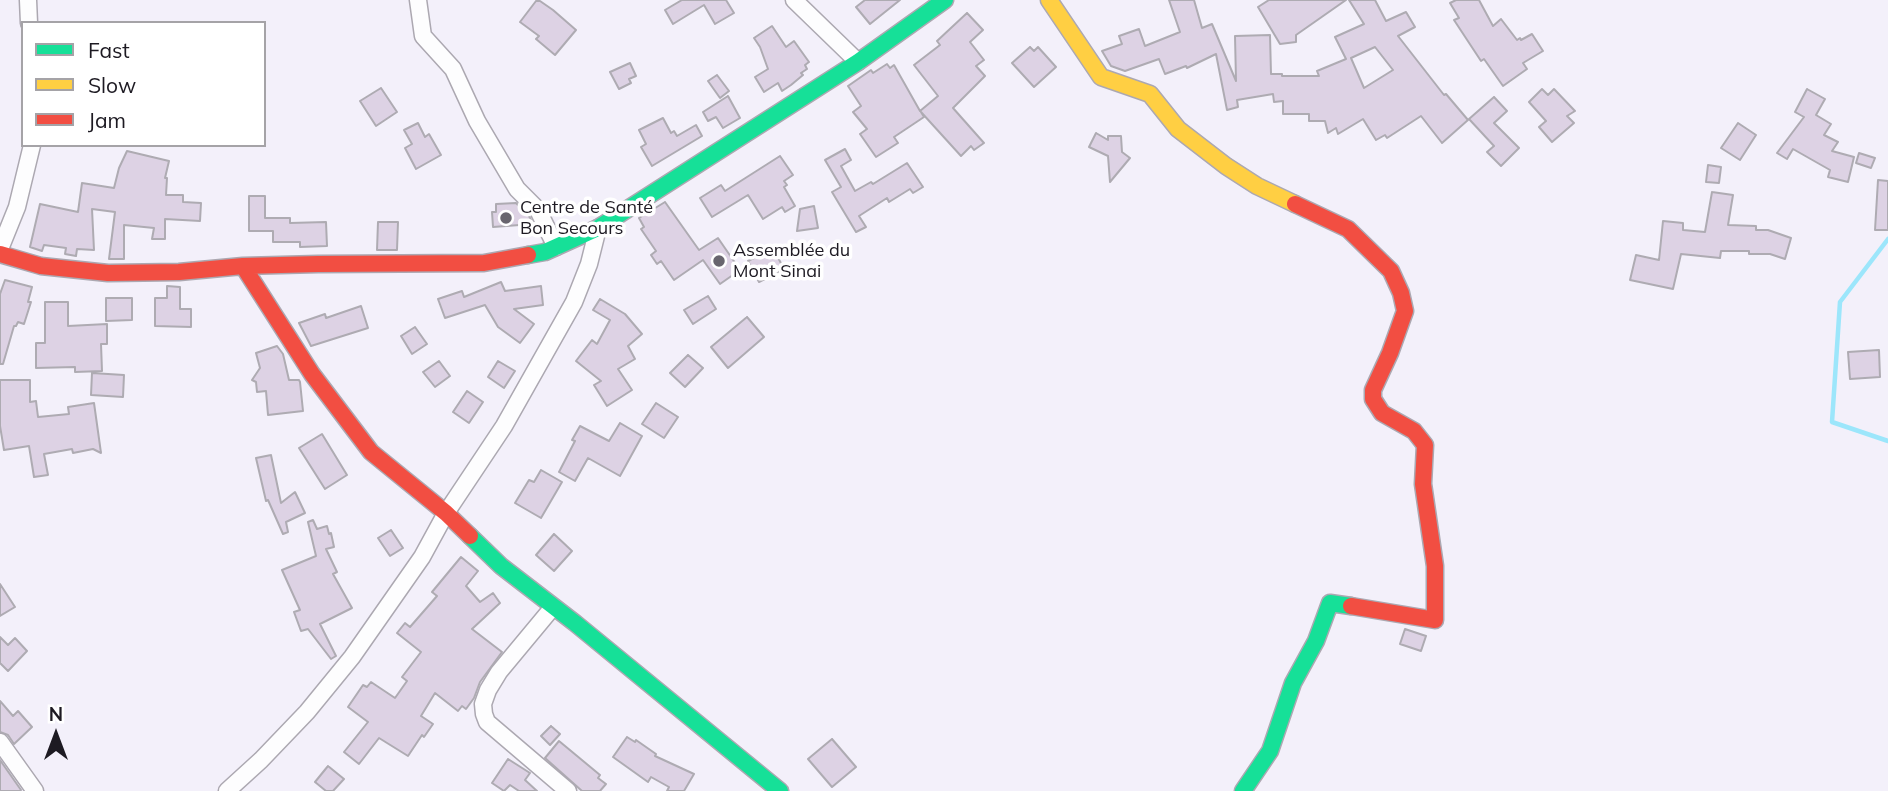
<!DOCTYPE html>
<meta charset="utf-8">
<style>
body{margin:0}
#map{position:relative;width:1888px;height:791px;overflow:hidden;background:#f3f0fa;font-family:Mulish,sans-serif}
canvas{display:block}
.legend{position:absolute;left:21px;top:21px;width:245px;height:126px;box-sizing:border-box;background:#fff;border:2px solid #a5a3a7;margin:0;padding:9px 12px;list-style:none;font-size:21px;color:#1d1a22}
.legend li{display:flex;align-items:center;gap:14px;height:35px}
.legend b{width:35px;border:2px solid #a5a3a7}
.north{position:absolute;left:21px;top:700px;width:70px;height:70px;-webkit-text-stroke:5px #fff;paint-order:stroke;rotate:0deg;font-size:19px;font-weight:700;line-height:28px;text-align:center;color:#1d1a22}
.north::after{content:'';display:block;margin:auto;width:24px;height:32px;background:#1d1a22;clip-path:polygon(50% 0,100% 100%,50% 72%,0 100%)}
</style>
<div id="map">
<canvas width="1888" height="791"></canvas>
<ul class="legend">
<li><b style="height:9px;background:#16e098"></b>Fast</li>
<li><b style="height:9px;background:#ffcf43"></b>Slow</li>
<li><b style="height:9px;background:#f24e42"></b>Jam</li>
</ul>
<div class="north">N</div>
</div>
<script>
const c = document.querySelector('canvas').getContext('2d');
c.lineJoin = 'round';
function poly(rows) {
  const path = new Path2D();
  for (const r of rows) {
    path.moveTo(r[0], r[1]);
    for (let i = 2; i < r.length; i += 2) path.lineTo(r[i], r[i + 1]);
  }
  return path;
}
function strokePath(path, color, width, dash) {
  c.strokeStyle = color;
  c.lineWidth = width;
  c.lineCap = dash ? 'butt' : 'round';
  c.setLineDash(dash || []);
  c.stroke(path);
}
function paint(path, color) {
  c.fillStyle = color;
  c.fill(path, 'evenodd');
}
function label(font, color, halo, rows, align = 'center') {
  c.font = font + ' Mulish,sans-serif';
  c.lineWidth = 7;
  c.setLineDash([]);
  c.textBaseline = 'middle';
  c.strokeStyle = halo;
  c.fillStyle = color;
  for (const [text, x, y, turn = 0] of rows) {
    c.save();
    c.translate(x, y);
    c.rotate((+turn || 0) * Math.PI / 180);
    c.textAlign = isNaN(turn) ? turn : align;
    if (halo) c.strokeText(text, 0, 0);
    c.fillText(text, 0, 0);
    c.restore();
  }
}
const stream = poly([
 [1888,239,1840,302,1832,422,1888,441]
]);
const building = poly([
 [682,0,726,0,734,13,715,24,704,5,673,24,665,10,682,0],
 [865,0,900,0,870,24,856,7,865,0],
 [1169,0,1194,0,1202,28,1212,24,1236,81,1235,36,1270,35,1271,74,1282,74,1282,76,1319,76,1317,71,1346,59,1335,37,1364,24,1349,0,1375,0,1386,21,1406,12,1415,27,1398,36,1444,95,1446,94,1468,120,1442,143,1421,116,1387,138,1385,135,1376,140,1363,119,1338,134,1336,128,1328,133,1325,121,1309,121,1309,114,1283,114,1283,101,1274,102,1273,94,1237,100,1238,107,1227,110,1216,54,1187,68,1186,66,1165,74,1159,59,1125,71,1111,66,1102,51,1122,44,1119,36,1139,29,1145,46,1180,32,1169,0],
 [1375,47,1393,70,1364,88,1351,58,1375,47],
 [1269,0,1346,0,1296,35,1296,42,1280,44,1258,7,1269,0],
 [1456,0,1479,0,1493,26,1501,19,1517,40,1520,38,1521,40,1532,34,1543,51,1523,63,1527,69,1503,86,1484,59,1481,61,1454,20,1459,18,1450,3,1456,0],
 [536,1,540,1,553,10,576,30,555,55,536,39,539,36,520,22,536,1],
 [967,13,983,30,970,42,984,60,976,66,985,76,953,108,984,143,974,150,971,146,961,156,921,112,924,117,894,137,898,143,876,157,860,134,867,129,853,112,861,106,848,86,871,70,873,73,887,64,890,68,894,65,920,111,938,96,914,65,940,45,937,41,967,13],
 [772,26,786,47,794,41,809,62,805,65,807,69,801,73,803,75,791,85,782,91,778,83,764,92,755,77,768,69,760,47,754,38,772,26],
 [1030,47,1034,51,1038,47,1056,67,1034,87,1012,63,1030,47],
 [630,63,636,76,629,79,631,83,619,89,610,72,630,63],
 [717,75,729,91,720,98,708,81,717,75],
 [381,88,397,112,376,126,360,101,381,88],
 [1542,89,1548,95,1554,89,1575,111,1567,116,1574,123,1552,142,1539,127,1546,121,1529,102,1542,89],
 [1807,89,1825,99,1816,115,1831,124,1824,135,1838,142,1832,151,1854,157,1848,182,1828,177,1830,170,1793,149,1787,159,1777,153,1804,117,1795,112,1807,89],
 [728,96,740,118,723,128,716,117,708,121,703,112,728,96],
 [1494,97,1507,111,1494,123,1519,148,1501,166,1487,152,1494,146,1469,119,1494,97],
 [663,118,671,133,674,131,677,136,696,125,702,136,652,166,641,147,646,144,639,130,663,118],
 [418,123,425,137,429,134,441,155,416,169,405,148,412,144,404,130,418,123],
 [1738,123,1756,135,1740,160,1721,148,1738,123],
 [1096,133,1108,140,1108,136,1121,136,1122,152,1130,158,1110,182,1108,156,1089,147,1096,133],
 [845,149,851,160,841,166,855,191,871,182,873,184,907,163,923,187,913,193,910,189,889,202,887,198,859,216,866,227,856,232,832,192,841,187,825,160,845,149],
 [127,151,169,161,165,178,167,178,166,195,183,195,183,202,201,203,200,221,165,219,165,239,152,239,154,228,124,225,124,259,109,259,115,212,92,209,94,250,77,249,76,256,65,254,66,248,44,245,42,251,30,247,40,204,78,212,82,183,114,188,119,168,127,151],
 [1859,153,1875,158,1871,168,1856,163,1859,153],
 [780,156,793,175,784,181,787,185,784,187,795,206,785,212,782,207,763,219,748,195,712,217,700,198,721,185,725,191,780,156],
 [1708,165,1721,167,1719,183,1706,182,1708,165],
 [1878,180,1888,181,1888,230,1875,230,1878,180],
 [1712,192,1733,195,1728,225,1756,226,1756,230,1768,230,1791,238,1785,259,1770,254,1749,254,1749,251,1721,251,1720,258,1681,254,1673,289,1630,280,1636,255,1659,260,1663,221,1683,223,1683,230,1705,232,1712,192],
 [249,196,265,196,265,218,290,218,290,223,326,222,327,246,300,247,300,242,273,242,273,231,249,231,249,196],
 [665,202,699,250,718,238,740,270,720,284,703,260,674,280,661,261,657,264,651,255,656,251,641,229,644,227,639,218,665,202],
 [516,203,529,216,533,224,493,227,492,212,496,212,496,204,516,203],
 [814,206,818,228,797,231,800,209,814,206],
 [378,222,398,222,397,250,377,250,378,222],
 [773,248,784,269,759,282,748,261,773,248],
 [5,280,32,287,28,302,31,302,24,324,18,322,16,326,14,326,3,364,0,364,0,294,5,280],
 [501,282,505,291,541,286,543,305,514,309,534,324,520,343,498,327,485,305,445,318,438,299,462,291,464,297,501,282],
 [167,286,180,287,180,309,191,309,191,327,155,326,155,298,167,298,167,286],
 [708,296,716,309,693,324,684,310,708,296],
 [106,298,132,298,132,320,106,321,106,298],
 [600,299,625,314,642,334,628,346,635,359,618,369,632,390,607,406,594,385,601,381,576,361,592,340,597,344,610,320,593,310,600,299],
 [45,302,68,302,68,326,107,324,107,344,101,344,102,371,75,372,75,367,36,368,36,343,45,343,45,302],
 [361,306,368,328,311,346,299,323,325,314,326,318,361,306],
 [747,317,764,337,728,368,711,347,747,317],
 [415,327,427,344,412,354,401,336,415,327],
 [277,346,283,354,289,380,299,380,300,382,303,411,268,415,266,391,257,392,256,382,252,380,260,368,256,353,277,346],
 [1879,350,1880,377,1850,379,1848,352,1879,350],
 [688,355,703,368,685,387,670,373,688,355],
 [439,361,450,376,435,387,423,372,439,361],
 [498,361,515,371,504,388,488,377,498,361],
 [92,373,124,375,123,397,91,395,92,373],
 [0,380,30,380,30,402,36,401,38,417,69,414,68,407,94,403,101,453,93,449,73,453,72,449,44,454,48,475,34,477,29,446,4,450,0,426,0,380],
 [467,391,483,402,469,423,453,412,467,391],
 [656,403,678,417,664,438,642,424,656,403],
 [620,423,642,436,620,476,588,458,575,481,559,472,575,441,572,440,580,426,609,441,620,423],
 [322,434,347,475,325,489,299,448,322,434],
 [271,455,281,503,295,492,305,513,286,522,288,532,283,534,268,500,266,501,256,458,271,455],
 [541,470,562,482,541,518,515,503,529,480,534,482,541,470],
 [313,520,317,529,327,526,329,534,331,533,334,547,326,549,337,572,333,574,352,608,320,624,336,656,331,659,308,629,301,631,294,612,300,610,282,570,316,556,308,522,313,520],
 [391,530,403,548,390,556,378,538,391,530],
 [554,534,572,551,554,571,536,555,554,534],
 [461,557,478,571,466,586,480,602,493,593,500,603,472,629,502,652,480,682,474,698,466,709,462,706,458,711,435,693,421,716,433,724,424,737,422,735,408,756,379,738,359,764,344,752,368,722,348,707,363,685,367,687,371,682,395,698,407,681,402,677,421,652,397,633,405,623,410,627,437,596,432,592,461,557],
 [0,584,15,607,0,616,0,584],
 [1405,629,1426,636,1421,651,1400,644,1405,629],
 [0,637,8,645,15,638,27,651,8,671,0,663,0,637],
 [0,701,13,716,18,711,32,727,14,744,8,735,0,732,0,701],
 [551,726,560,734,550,745,541,736,551,726],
 [627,737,635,742,636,740,656,754,655,756,694,774,684,791,667,791,669,787,651,777,648,782,613,757,627,737],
 [832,739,856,767,832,787,808,759,832,739],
 [559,741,600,775,598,778,606,784,600,791,582,791,545,758,559,741],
 [508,759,530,773,525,780,537,791,519,791,510,785,504,791,492,783,508,759],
 [0,760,21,790,20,791,0,791,0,760],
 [328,766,344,779,333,791,326,791,315,782,328,766]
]);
const street = poly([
 [28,0,29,23],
 [418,0,423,36,453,69,477,121,517,189,538,210,556,247],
 [794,0,858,62],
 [0,249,17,207,32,145],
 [553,607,499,672,488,690,483,704,484,714,487,722,568,791],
 [0,742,35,791],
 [227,791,261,760,307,712,352,657,422,557,446,513,504,426,574,302,589,264,598,228]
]);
const fast = poly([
 [528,255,545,252,598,228,858,62,945,0],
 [470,536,501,566,575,623,780,791],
 [1243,791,1270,751,1293,683,1316,641,1330,603,1351,606]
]);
const slow = poly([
 [1049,0,1101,77,1150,94,1178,129,1226,166,1257,186,1295,204]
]);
const jam = poly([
 [1295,204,1348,229,1391,271,1401,293,1405,311,1390,353,1373,390,1373,399,1382,413,1414,431,1425,445,1423,484,1435,566,1435,620,1351,606],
 [0,254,41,266,108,273,179,272,243,266,318,264,484,263,528,255],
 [243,266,312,374,371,452,446,513,470,536]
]);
const markers = [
 [506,218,7,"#68656e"],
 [719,261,7,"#68656e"]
];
const poiNames = [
 ["Centre de Santé",520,208],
 ["Bon Secours",520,229],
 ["Assemblée du",733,251],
 ["Mont Sinai",733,272]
];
strokePath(stream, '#9ce6fb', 4.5);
paint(building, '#ddd2e4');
strokePath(building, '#aeabb2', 2);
strokePath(street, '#aca8b1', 19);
strokePath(fast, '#aca8b1', 19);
strokePath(slow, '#aca8b1', 19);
strokePath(jam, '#aca8b1', 19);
strokePath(street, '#fdfdfe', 16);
strokePath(fast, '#16e098', 16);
strokePath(slow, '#ffcf43', 16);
strokePath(jam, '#f24e42', 16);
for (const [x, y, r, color] of markers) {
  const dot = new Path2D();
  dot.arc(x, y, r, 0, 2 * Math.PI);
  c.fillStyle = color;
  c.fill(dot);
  strokePath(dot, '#fff', 2.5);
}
label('18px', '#1d1a22', '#fff', poiNames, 'left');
</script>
